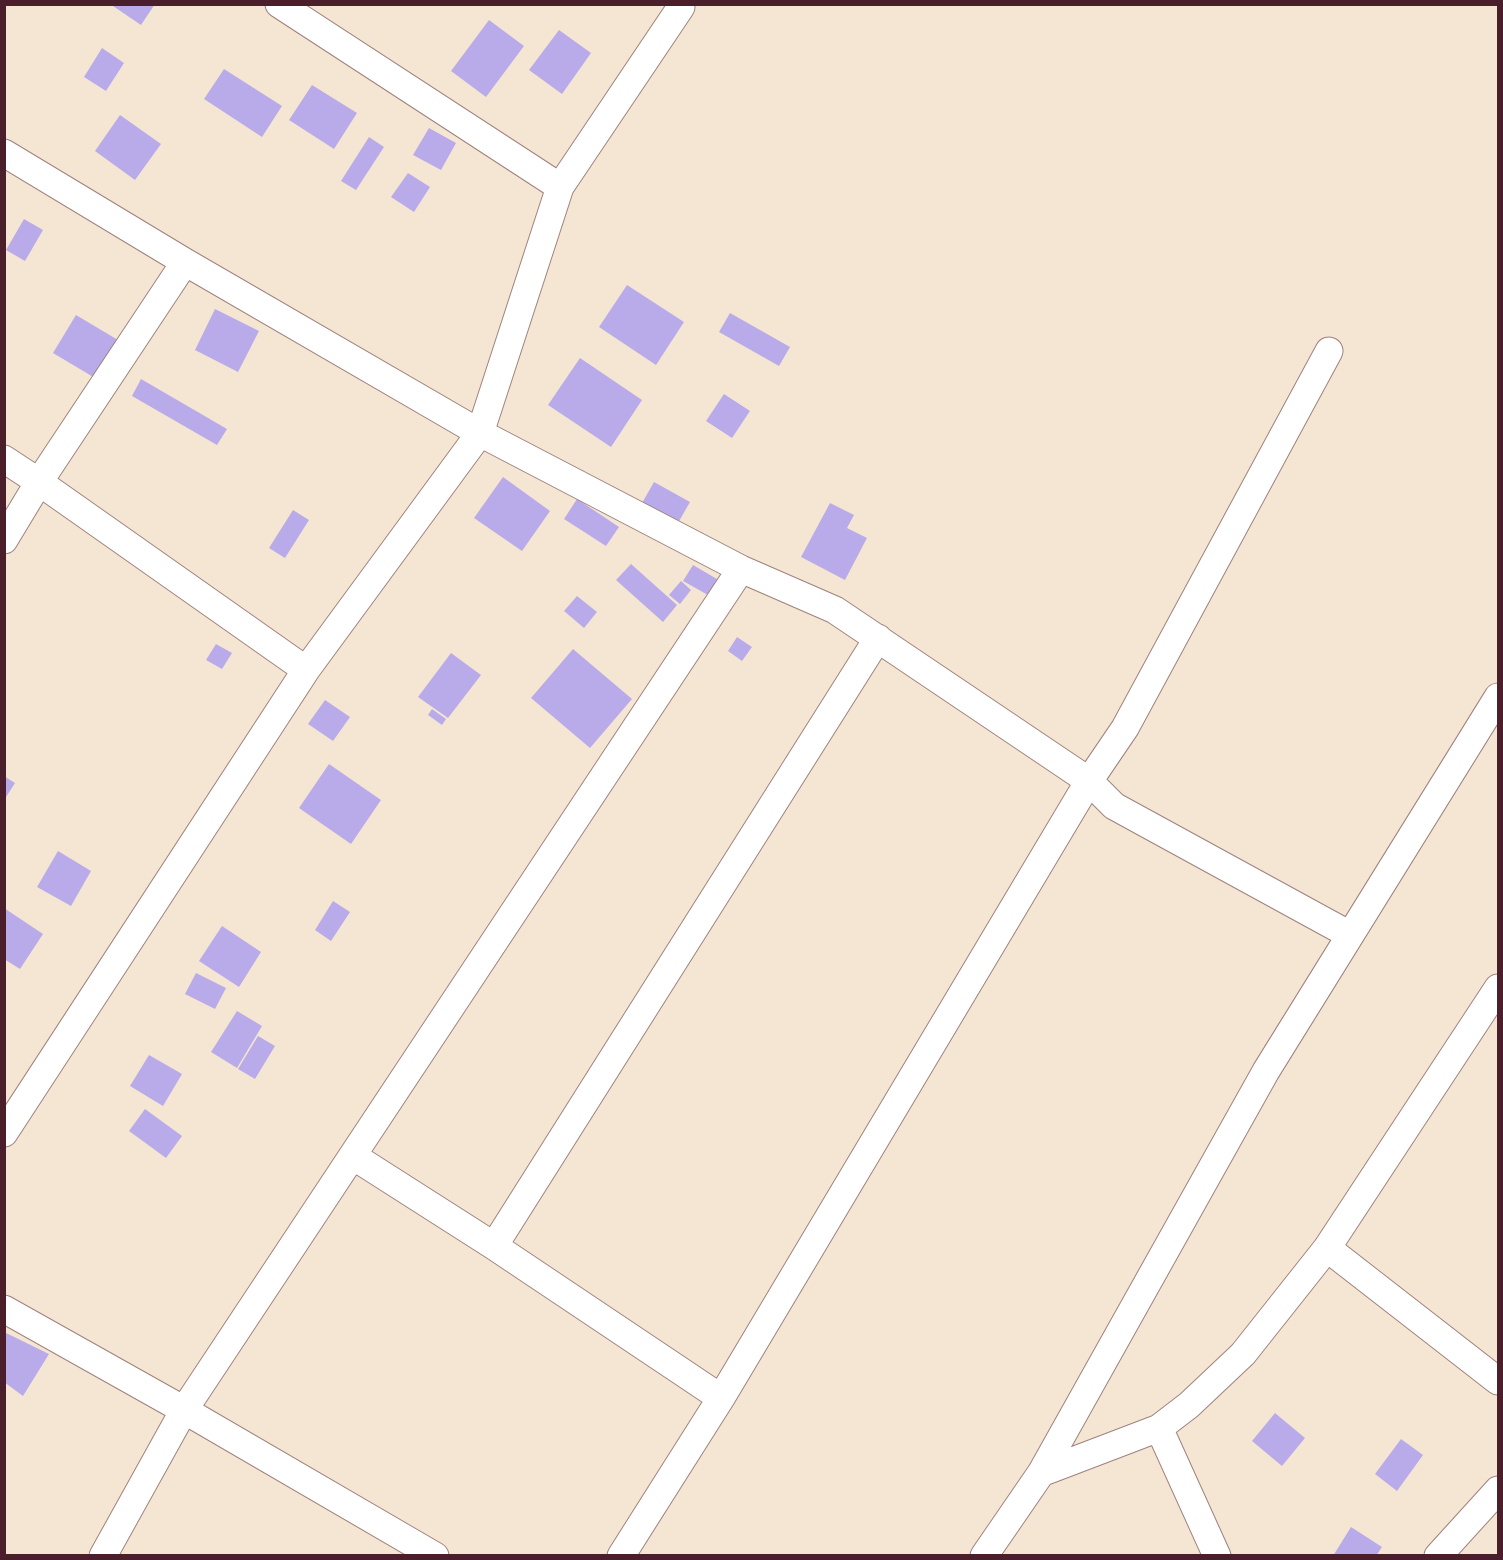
<!DOCTYPE html>
<style>
body{margin:0}
#map{position:relative;width:1503px;height:1560px;overflow:hidden;background:#f4e6d2;font-family:Delius,sans-serif}
canvas{display:block}
.frame{position:absolute;inset:0;border:6px solid #4a1f2b;pointer-events:none}
</style>
<div id="map">
<canvas width="1503" height="1560"></canvas>
<div class="frame"></div>
</div>
<script>
const c = document.querySelector('canvas').getContext('2d');
c.lineJoin = 'round';
function paint(path, color) {
  c.fillStyle = color;
  c.fill(path, 'evenodd');
}
function poly(rows) {
  const path = new Path2D();
  for (const r of rows) {
    path.moveTo(r[0], r[1]);
    for (let i = 2; i < r.length; i += 2) path.lineTo(r[i], r[i + 1]);
  }
  return path;
}
function strokePath(path, color, width, dash) {
  c.strokeStyle = color;
  c.lineWidth = width;
  c.lineCap = dash ? 'butt' : 'round';
  c.setLineDash(dash || []);
  c.stroke(path);
}
const building = poly([
 [110,4,155,4,141,25],
 [489,20,524,46,486,97,451,71],
 [559,30,591,53,562,94,529,70],
 [102,48,124,63,106,91,84,77],
 [224,69,282,106,262,137,204,99],
 [312,85,357,113,334,149,289,120],
 [120,115,161,144,135,180,95,151],
 [429,128,456,143,441,170,413,155],
 [369,137,384,147,356,190,341,181],
 [408,173,430,187,414,212,391,197],
 [24,219,43,230,25,261,6,250],
 [627,285,684,322,656,365,599,327],
 [215,309,259,331,238,372,195,350],
 [730,313,790,347,779,366,719,332],
 [76,315,123,343,100,381,53,353],
 [580,358,642,400,611,447,548,405],
 [141,379,227,429,217,445,132,396],
 [724,394,750,411,732,438,706,421],
 [503,477,550,511,522,551,474,518],
 [654,482,690,502,678,523,642,503],
 [577,499,619,527,606,546,564,519],
 [830,503,854,515,847,528,867,538,845,580,801,557],
 [293,510,309,520,285,558,269,548],
 [631,564,677,605,663,622,616,580],
 [693,565,717,579,708,595,683,581],
 [681,581,691,590,680,604,669,595],
 [577,596,597,612,584,628,564,611],
 [737,637,752,647,742,661,728,651],
 [216,644,232,653,222,669,206,660],
 [573,649,632,699,590,748,531,698],
 [451,653,481,675,448,718,418,697],
 [325,700,350,717,333,741,308,724],
 [432,709,446,719,442,725,428,715],
 [329,764,381,800,351,844,299,808],
 [4,776,15,783,6,797,4,796],
 [58,851,91,871,71,906,37,887],
 [333,901,350,912,331,941,315,930],
 [4,908,43,934,20,969,4,959],
 [222,926,261,952,239,987,199,961],
 [196,973,226,988,215,1009,185,994],
 [237,1011,262,1026,237,1068,211,1052],
 [258,1036,275,1046,255,1079,238,1069],
 [149,1055,182,1074,163,1106,130,1086],
 [145,1109,182,1136,166,1158,129,1131],
 [4,1332,49,1354,23,1396,4,1382],
 [1275,1413,1305,1438,1282,1466,1252,1441],
 [1401,1439,1423,1455,1397,1491,1375,1474],
 [1351,1527,1382,1547,1376,1556,1333,1556]
]);
const minor = poly([
 [279,4,560,187],
 [4,153,185,262,480,433,741,569,835,610,1089,781,1114,806,1350,935],
 [4,459,39,482,306,670],
 [4,540,39,482,185,262],
 [4,1133,306,670,480,433,560,187,681,7],
 [353,1156,494,1246,721,1398],
 [494,1246,878,638],
 [1327,1248,1498,1381],
 [4,1309,184,1410,435,1556],
 [1159,1428,1217,1556],
 [1041,1473,1159,1428,1189,1405,1243,1354,1327,1248,1498,988],
 [103,1556,184,1410,741,569],
 [621,1556,721,1398,1089,781,1125,728,1329,351],
 [984,1556,1041,1473,1266,1071,1498,697],
 [1438,1556,1498,1490]
]);
paint(building, '#b9abe9');
strokePath(minor, '#9f827e', 29);
strokePath(minor, '#fff', 27);
</script>
